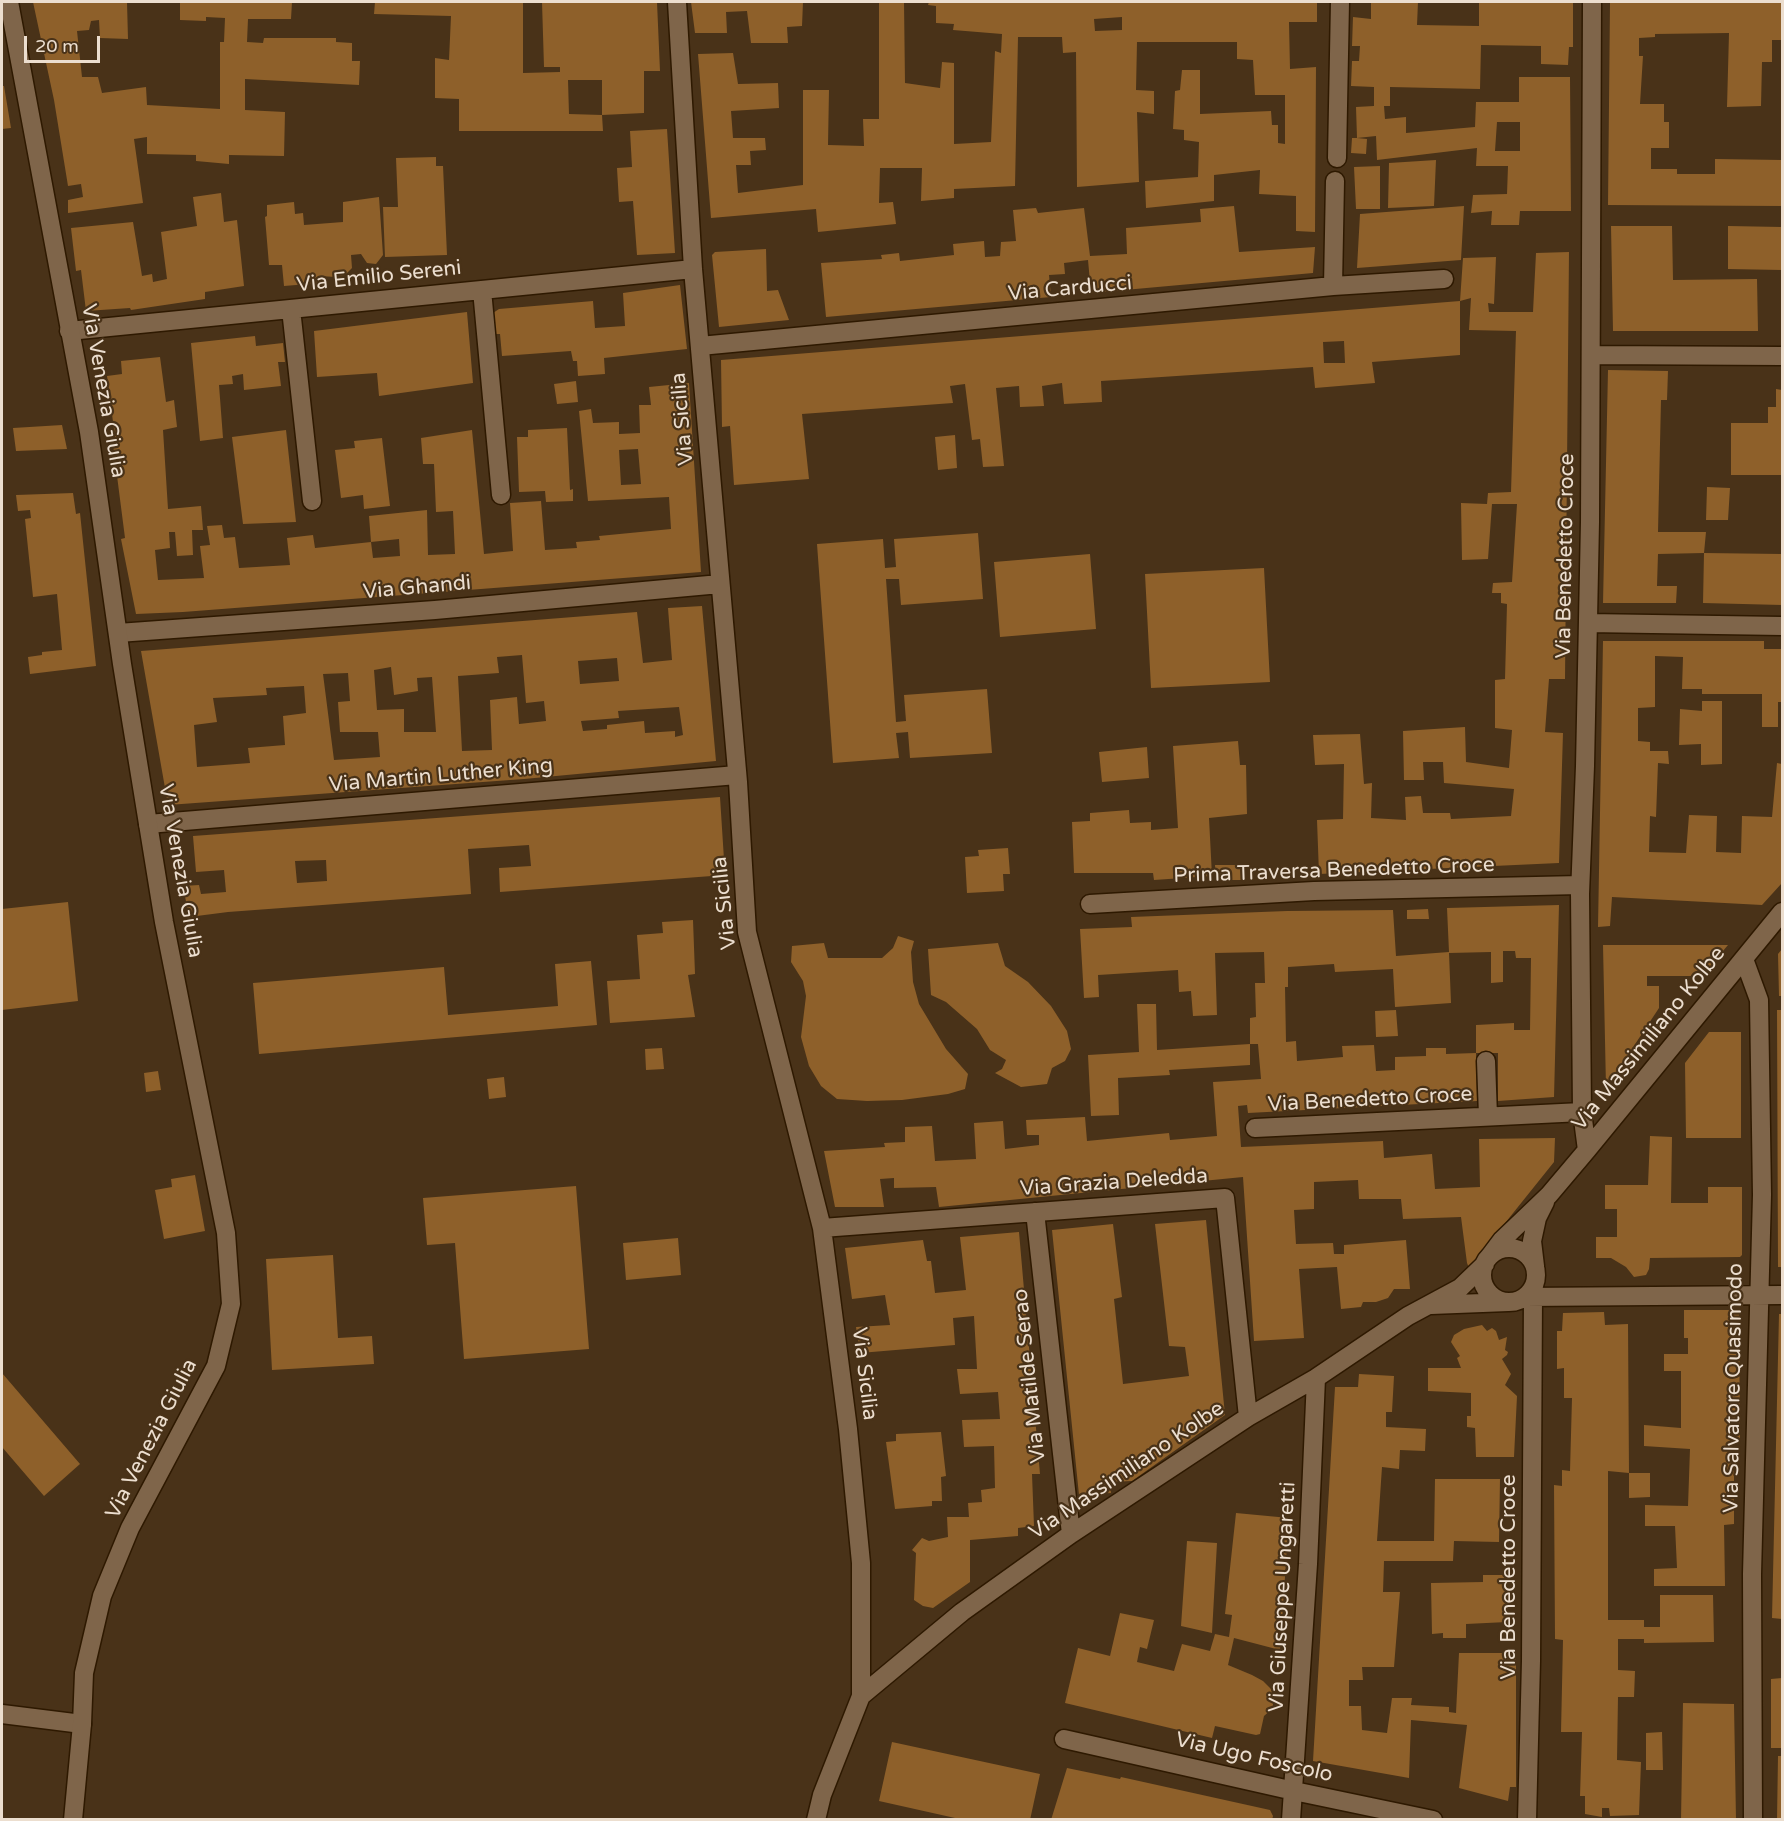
<!DOCTYPE html>
<style>
body{margin:0}
#map{position:relative;width:1784px;height:1821px;overflow:hidden;background:#493218;font-family:"Varela Round",sans-serif}
canvas{display:block}
.frame{position:absolute;inset:0;border:3px solid #ecdecf;pointer-events:none}
.scale{position:absolute;left:24px;top:36px;width:76px;height:27px;box-sizing:border-box;border:3px solid #ecdecf;border-top:0;padding-left:8px;font-size:18px;line-height:21px;white-space:nowrap;color:#ecdecf;-webkit-text-stroke:4px #493218;paint-order:stroke}
</style>
<div id="map">
<canvas width="1784" height="1821"></canvas>
<div class="frame"></div>
<div class="scale">20 m</div>
</div>
<script>
const c = document.querySelector('canvas').getContext('2d');
c.lineJoin = 'round';
function paint(path, color) {
  c.fillStyle = color;
  c.fill(path, 'evenodd');
}
function poly(rows) {
  const path = new Path2D();
  for (const r of rows) {
    if (r.length === 3) {
      path.moveTo(r[0] + r[2], r[1]);
      path.arc(r[0], r[1], r[2], 0, 2 * Math.PI);
      continue;
    }
    path.moveTo(r[0], r[1]);
    for (let i = 2; i < r.length; i += 2) path.lineTo(r[i], r[i + 1]);
  }
  return path;
}
function strokePath(path, color, width, dash) {
  c.strokeStyle = color;
  c.lineWidth = width;
  c.lineCap = dash ? 'butt' : 'round';
  c.setLineDash(dash || []);
  c.stroke(path);
}
function label(font, color, halo, rows, align = 'center') {
  c.font = font + ' "Varela Round",sans-serif';
  c.lineWidth = 4.5;
  c.setLineDash([]);
  c.textBaseline = 'middle';
  c.strokeStyle = halo;
  c.fillStyle = color;
  for (const [text, x, y, turn = 0] of rows) {
    c.save();
    c.translate(x, y);
    c.rotate((+turn || 0) * Math.PI / 180);
    c.textAlign = isNaN(turn) ? turn : align;
    if (halo) c.strokeText(text, 0, 0);
    c.fillText(text, 0, 0);
    c.restore();
  }
}
const building = poly([
 [33,2,127,2,128,39,100,38,99,20,91,21,89,30,77,31,82,77,98,77,102,93,146,87,147,105,220,109,220,42,224,42,225,18,206,17,206,21,180,20,180,2,292,2,291,19,248,19,247,42,263,43,264,38,336,38,336,42,352,43,352,61,360,61,359,85,245,79,245,110,285,112,284,156,229,155,229,164,196,161,196,155,147,154,147,137,134,139,143,203,68,213,68,200,83,197,81,184,68,186,54,100],
 [375,2,523,2,523,73,560,72,560,67,544,67,542,2,657,2,660,71,644,71,644,113,602,115,603,131,459,131,459,99,435,98,435,58,449,60,451,16,374,14],
 [568,80,602,80,602,115,569,114],
 [691,2,803,2,802,26,787,27,788,43,751,43,747,11,726,12,727,33,695,33],
 [879,2,904,2,905,83,940,88,942,62,954,63,954,144,991,142,995,51,1001,53,1002,34,953,30,954,24,936,23,936,6,928,5,929,2,1317,2,1317,22,1289,22,1290,69,1316,67,1315,232,1296,231,1296,196,1259,194,1260,170,1214,175,1214,201,1146,208,1145,181,1198,177,1199,142,1184,140,1184,130,1173,129,1175,91,1180,90,1182,70,1200,70,1200,114,1271,111,1272,125,1278,125,1278,143,1285,144,1285,95,1255,95,1253,60,1237,59,1237,42,1137,42,1136,90,1154,91,1154,114,1137,112,1139,182,1077,187,1076,52,1063,53,1062,37,1018,37,1015,186,954,189,954,198,921,201,922,168,880,168,879,203,893,202,896,224,818,232,816,209,711,218,698,54,733,53,738,84,778,83,779,108,731,111,733,138,765,138,766,150,750,151,751,165,736,165,738,193,803,185,803,90,829,90,828,145,864,146,863,119,879,119],
 [1122,17,1122,30,1095,31,1094,19],
 [1371,2,1418,2,1417,25,1479,26,1479,2,1573,2,1573,47,1569,47,1568,65,1541,64,1541,46,1481,45,1480,89,1390,87,1390,106,1384,106,1385,119,1406,117,1406,133,1475,127,1476,102,1519,102,1519,77,1570,77,1571,211,1520,211,1519,225,1491,225,1492,211,1471,213,1473,195,1507,194,1508,166,1476,166,1477,148,1377,160,1376,136,1357,138,1367,139,1366,154,1351,153,1352,138,1357,138,1356,107,1374,106,1374,87,1351,86,1352,61,1359,61,1360,46,1352,46,1353,17,1371,19],
 [1497,122,1520,122,1520,151,1495,151],
 [1610,2,1782,2,1782,40,1772,40,1772,62,1762,62,1761,106,1727,107,1729,33,1655,34,1655,37,1639,38,1639,56,1643,56,1640,104,1664,104,1664,122,1669,122,1669,148,1651,148,1651,169,1677,169,1677,174,1715,174,1715,159,1782,160,1782,206,1608,205],
 [2,86,4,86,11,128,2,129],
 [667,129,675,253,637,255,633,201,619,202,617,168,632,167,630,131],
 [436,157,436,166,443,166,447,255,385,257,383,207,398,207,396,158],
 [1436,160,1434,206,1388,208,1389,163],
 [1380,166,1380,209,1356,209,1354,167],
 [221,193,224,222,237,220,244,286,205,292,205,299,131,310,130,308,86,311,81,270,76,271,71,228,133,222,142,276,152,274,153,282,167,279,161,232,197,226,193,197],
 [379,197,383,255,376,264,367,263,361,254,351,255,352,268,345,275,336,277,320,276,320,283,284,286,282,265,269,265,265,217,267,216,267,205,294,202,295,214,303,213,304,225,343,222,343,202],
 [1234,206,1239,252,1315,247,1313,273,1091,293,1088,260,1064,263,1065,274,1049,275,1051,297,826,317,821,263,882,259,881,255,899,253,900,261,954,255,953,244,984,241,985,257,1000,256,1001,242,1016,241,1013,210,1036,208,1038,213,1084,208,1090,256,1127,254,1126,228,1201,222,1200,209],
 [1464,206,1461,260,1357,268,1360,214],
 [1611,226,1672,226,1673,280,1757,279,1758,331,1613,331],
 [1728,226,1782,227,1782,270,1728,269],
 [766,249,767,291,778,290,789,320,719,327,712,255,715,252],
 [1569,252,1565,679,1549,679,1545,732,1563,733,1559,863,1319,874,1317,820,1343,819,1344,764,1315,765,1313,735,1360,734,1364,784,1372,783,1371,818,1406,820,1405,797,1421,796,1423,813,1450,813,1451,819,1511,816,1514,789,1444,783,1443,762,1423,762,1424,780,1404,780,1403,731,1465,727,1466,762,1509,768,1512,730,1495,728,1495,680,1505,679,1507,604,1501,603,1501,593,1492,593,1493,583,1512,582,1517,504,1492,504,1488,559,1462,560,1461,503,1487,504,1488,493,1511,492,1516,331,1469,330,1471,298,1460,301,1463,258,1496,257,1494,304,1488,303,1489,312,1533,312,1536,253],
 [680,285,687,349,604,358,605,374,578,376,577,361,573,361,571,351,502,356,500,334,493,334,493,313,499,309,593,301,595,328,625,326,623,293],
 [1460,301,1460,355,1372,362,1375,383,1315,388,1313,367,1101,381,1102,402,1064,404,1062,383,1042,386,1044,406,1020,407,1019,386,996,388,1004,466,983,467,980,439,972,440,965,384,950,386,953,403,802,414,809,479,734,485,730,426,722,427,721,360],
 [1344,341,1345,363,1324,363,1323,342],
 [467,312,473,383,379,396,377,373,317,377,314,331],
 [255,336,256,346,283,343,285,362,278,362,281,386,244,390,243,374,232,376,233,384,219,385,223,438,200,441,191,343],
 [160,357,166,402,174,400,177,427,163,430,168,509,201,506,203,530,192,530,193,555,177,556,175,532,169,532,170,548,155,550,158,580,204,578,200,546,210,545,207,526,222,525,224,538,235,537,239,568,290,565,287,538,313,535,315,548,371,542,369,516,427,510,428,555,455,554,453,511,436,512,434,464,423,464,421,438,472,430,484,554,513,551,510,503,541,501,545,550,577,548,576,542,600,540,599,536,671,529,669,497,588,501,579,411,591,409,593,423,619,422,619,434,640,433,639,405,651,405,649,387,689,383,701,572,183,612,136,614,121,539,125,538,112,437,115,437,107,376,122,374,121,361],
 [638,449,641,484,621,485,619,450],
 [399,539,400,556,373,558,371,542],
 [1608,370,1668,371,1667,400,1661,400,1658,532,1706,532,1704,553,1782,554,1782,605,1703,603,1704,553,1658,554,1657,586,1677,586,1676,603,1603,603],
 [576,381,578,402,557,404,554,384],
 [1776,389,1782,390,1782,475,1731,475,1731,423,1768,423,1768,407,1776,407],
 [62,425,67,449,16,451,13,428],
 [567,428,570,490,573,489,573,501,546,502,545,491,519,492,517,437,528,437,528,430],
 [286,430,296,522,243,524,232,437],
 [955,435,957,468,938,470,935,437],
 [382,438,390,506,364,509,363,495,341,498,335,450,355,448,354,441],
 [1707,487,1730,488,1728,520,1706,520],
 [73,493,76,514,80,513,96,666,30,674,28,657,42,655,42,652,62,650,57,594,33,597,25,519,31,518,30,510,18,511,16,495],
 [978,533,983,599,901,605,899,579,886,579,896,722,906,721,904,695,987,689,992,753,910,758,908,732,896,733,899,758,833,763,817,544,883,539,885,568,896,567,894,539],
 [1090,554,1096,629,1000,637,994,562],
 [1264,568,1270,682,1151,688,1145,574],
 [702,606,716,761,524,779,168,805,141,651,637,612,643,663,672,660,668,608],
 [522,655,526,703,544,701,546,721,519,724,517,697,490,700,492,750,462,751,458,676,499,673,497,657],
 [617,658,619,681,580,684,578,661],
 [391,667,394,695,418,691,417,678,432,677,436,732,404,732,404,709,377,710,374,670],
 [348,673,350,701,338,702,340,732,378,732,380,757,334,760,323,674],
 [304,686,306,713,283,716,285,745,248,748,250,763,197,767,194,725,217,722,213,698,267,695,266,688],
 [679,707,683,735,675,737,675,731,645,733,644,721,607,725,607,729,583,731,581,721,619,718,618,711],
 [1603,641,1764,641,1764,649,1782,649,1782,702,1778,702,1778,727,1762,727,1762,694,1702,694,1702,689,1682,689,1683,657,1655,656,1655,707,1638,708,1638,741,1650,742,1650,751,1668,751,1669,764,1658,763,1656,817,1650,816,1649,852,1686,853,1689,815,1717,816,1716,852,1741,853,1742,816,1772,817,1777,763,1782,764,1782,883,1762,905,1612,897,1610,926,1598,927],
 [1702,701,1722,701,1722,764,1701,765,1701,744,1679,745,1680,709,1702,711],
 [1238,741,1240,765,1246,765,1247,814,1209,818,1212,876,1154,880,1153,873,1074,873,1072,822,1090,821,1090,813,1129,810,1130,823,1151,822,1151,830,1178,828,1173,746],
 [1147,747,1149,778,1102,782,1099,752],
 [720,797,725,875,500,892,499,868,531,866,529,845,468,849,471,894,228,912,189,917,183,886,199,885,201,894,226,892,224,870,196,872,193,836],
 [326,860,327,881,297,883,295,861],
 [1008,848,1010,874,1003,874,1004,891,967,893,965,857,979,856,978,850],
 [1215,865,1242,865,1242,880,1216,880],
 [68,902,78,1001,2,1010,2,909],
 [1559,905,1554,1097,1498,1101,1498,1053,1476,1053,1476,1025,1514,1023,1514,1030,1530,1030,1531,958,1516,958,1515,951,1503,951,1503,982,1491,983,1491,952,1449,953,1451,1003,1395,1007,1393,969,1335,972,1334,964,1288,967,1288,987,1285,987,1286,1042,1296,1041,1297,1061,1343,1057,1342,1046,1374,1045,1376,1071,1395,1070,1395,1057,1426,1056,1426,1048,1446,1048,1446,1054,1476,1053,1477,1101,1248,1113,1247,1105,1238,1106,1241,1147,1383,1141,1384,1158,1432,1154,1435,1189,1480,1187,1479,1139,1555,1138,1554,1162,1469,1268,1467,1263,1461,1217,1403,1219,1401,1199,1359,1199,1358,1180,1314,1182,1314,1209,1294,1210,1296,1244,1333,1243,1334,1254,1344,1254,1344,1245,1406,1240,1410,1289,1394,1289,1388,1298,1376,1302,1363,1302,1361,1307,1341,1309,1337,1267,1299,1269,1304,1338,1254,1341,1243,1177,939,1207,936,1187,894,1188,894,1178,880,1179,884,1207,835,1207,824,1151,885,1147,884,1143,905,1142,905,1127,932,1126,935,1161,976,1159,974,1123,1003,1121,1005,1149,1039,1145,1039,1135,1027,1135,1026,1120,1085,1117,1087,1141,1169,1133,1170,1140,1217,1136,1213,1082,1261,1079,1258,1044,1250,1044,1250,1065,1169,1070,1170,1075,1118,1078,1119,1115,1091,1116,1088,1055,1139,1052,1137,1004,1156,1004,1157,1050,1250,1044,1250,1018,1256,1017,1255,983,1265,983,1264,952,1215,953,1217,1015,1193,1016,1191,991,1179,992,1178,970,1098,975,1099,997,1084,998,1080,929,1132,927,1131,917,1287,911,1393,910,1396,956,1449,952,1447,908],
 [1428,909,1429,919,1407,919,1407,910],
 [693,920,695,974,688,975,695,1017,610,1023,607,981,640,979,637,935,663,933,662,922],
 [898,936,914,941,911,952,913,982,919,1004,946,1049,968,1074,965,1089,948,1094,902,1100,867,1101,837,1099,821,1086,809,1066,801,1037,806,996,803,981,791,962,792,946,824,943,828,958,882,958,893,948],
 [998,943,1005,966,1028,982,1051,1006,1067,1031,1071,1049,1065,1061,1052,1068,1047,1084,1021,1087,995,1073,1002,1069,1006,1060,990,1050,977,1029,946,1002,931,995,928,949],
 [1603,945,1728,945,1702,976,1647,976,1647,986,1659,986,1659,1008,1606,1088],
 [1782,949,1782,996,1779,996,1778,954],
 [591,961,597,1025,259,1054,253,983,444,967,448,1015,558,1006,555,964],
 [1396,1010,1398,1036,1376,1037,1375,1011],
 [1777,1010,1782,1010,1782,1267,1778,1267],
 [1709,1032,1741,1032,1741,1138,1686,1138,1685,1063],
 [662,1048,664,1069,646,1070,645,1049],
 [158,1071,161,1090,146,1092,144,1073],
 [504,1077,506,1097,489,1099,487,1079],
 [1650,1136,1672,1137,1671,1203,1708,1203,1708,1187,1742,1187,1742,1255,1740,1257,1650,1258,1649,1269,1646,1275,1634,1277,1626,1267,1611,1258,1596,1258,1596,1237,1617,1237,1617,1209,1605,1209,1605,1185,1648,1185],
 [195,1175,205,1231,164,1239,155,1190,172,1187,171,1179],
 [576,1186,589,1349,464,1359,455,1243,427,1245,423,1198],
 [1206,1220,1225,1415,1132,1481,1110,1482,1111,1493,1079,1495,1052,1230,1113,1224,1122,1297,1114,1299,1123,1384,1189,1376,1185,1347,1169,1346,1155,1224],
 [1019,1232,1040,1474,1032,1474,1034,1526,1018,1528,1018,1536,970,1540,970,1582,933,1608,923,1606,914,1600,916,1553,912,1550,922,1538,929,1541,948,1537,947,1517,969,1517,968,1503,982,1502,981,1490,995,1488,994,1446,964,1447,962,1420,1000,1419,998,1392,960,1394,957,1369,977,1369,974,1316,953,1318,955,1345,860,1353,856,1327,890,1325,885,1295,852,1299,845,1248,923,1240,927,1261,931,1261,935,1293,966,1290,960,1237],
 [678,1238,681,1275,626,1280,623,1243],
 [333,1255,338,1338,372,1336,374,1364,272,1370,266,1259],
 [1684,1310,1739,1310,1740,1441,1734,1441,1734,1524,1724,1525,1725,1586,1654,1586,1654,1569,1677,1568,1675,1526,1645,1526,1645,1505,1688,1506,1690,1449,1644,1446,1644,1425,1681,1428,1681,1371,1664,1371,1664,1354,1688,1354,1688,1338,1684,1338],
 [1604,1312,1605,1325,1628,1324,1629,1473,1608,1471,1608,1620,1644,1620,1644,1627,1660,1627,1660,1595,1713,1595,1714,1642,1644,1643,1644,1639,1618,1639,1618,1670,1635,1671,1634,1697,1618,1697,1617,1760,1641,1762,1639,1815,1610,1816,1609,1808,1602,1808,1602,1817,1585,1814,1585,1796,1580,1796,1582,1732,1561,1732,1563,1640,1555,1639,1554,1485,1562,1486,1562,1470,1570,1471,1572,1398,1564,1398,1564,1368,1557,1369,1557,1331,1562,1331,1563,1313],
 [1779,1314,1782,1314,1782,1619,1772,1618],
 [1482,1325,1487,1331,1492,1328,1496,1331,1499,1340,1507,1337,1505,1350,1508,1352,1507,1355,1502,1359,1511,1374,1505,1385,1517,1396,1514,1457,1476,1457,1475,1428,1467,1427,1467,1416,1471,1416,1471,1393,1428,1391,1428,1368,1461,1368,1457,1358,1460,1356,1451,1342,1454,1335,1464,1329],
 [2,1373,80,1464,44,1496,2,1447],
 [1359,1374,1394,1376,1392,1412,1386,1412,1386,1427,1426,1429,1425,1451,1400,1450,1399,1469,1382,1467,1377,1541,1434,1541,1435,1479,1500,1479,1499,1542,1454,1541,1453,1561,1384,1561,1383,1592,1400,1592,1394,1667,1362,1667,1363,1680,1349,1680,1349,1706,1361,1706,1362,1730,1387,1733,1392,1698,1412,1698,1411,1705,1449,1707,1449,1712,1456,1713,1459,1653,1516,1653,1516,1787,1510,1787,1508,1801,1459,1788,1467,1725,1411,1720,1409,1778,1313,1761,1335,1387,1358,1387],
 [941,1432,946,1476,941,1477,942,1501,932,1501,932,1506,895,1509,886,1442,896,1441,896,1434],
 [1629,1473,1650,1473,1650,1497,1629,1498],
 [1236,1513,1289,1518,1280,1650,1234,1638,1228,1665,1252,1675,1263,1681,1271,1689,1273,1696,1273,1708,1264,1716,1260,1734,1256,1735,1215,1726,1212,1738,1065,1703,1078,1648,1110,1656,1120,1613,1154,1620,1147,1649,1140,1647,1137,1662,1174,1671,1182,1644,1210,1651,1215,1634,1229,1637,1232,1615,1225,1614],
 [1187,1541,1217,1543,1212,1633,1181,1626],
 [1483,1575,1506,1575,1507,1622,1466,1624,1466,1638,1443,1638,1443,1633,1432,1634,1431,1583,1483,1582],
 [1782,1678,1782,1748,1771,1748,1771,1679],
 [1683,1703,1734,1704,1736,1820,1681,1820],
 [1662,1732,1663,1770,1646,1770,1646,1733],
 [892,1742,1040,1774,1030,1820,964,1820,879,1801],
 [1778,1756,1782,1756,1782,1820,1777,1820],
 [1067,1768,1120,1779,1121,1777,1270,1810,1273,1816,1272,1820,1051,1820]
]);
const street = poly([
 [677,2,693,269,738,782,747,932,822,1228,848,1429,861,1563,861,1696,822,1795,816,1820],
 [1337,158,1340,2],
 [1333,286,1335,181],
 [482,290,501,495],
 [291,309,312,501],
 [69,331,693,269],
 [700,346,1333,286,1444,279],
 [1592,355,1782,356],
 [1588,623,1782,626],
 [118,633,435,610,720,584],
 [148,824,737,775],
 [1090,904,1314,891,1580,885],
 [1744,959,1759,1000,1762,1195,1752,1574,1753,1820],
 [1486,1061,1488,1116],
 [1255,1128,1582,1112],
 [1587,1150,1582,1112,1580,894,1585,766,1590,522,1592,2],
 [1035,1212,1071,1534],
 [822,1228,1225,1198,1248,1417],
 [1509,1275,27],
 [1490,1256,1502,1240,1549,1195,1587,1150,1782,912],
 [1535,1266,1532,1241,1537,1218,1545,1202],
 [1525,1297,1782,1295],
 [1431,1305,1508,1302],
 [861,1696,962,1612,1071,1534,1248,1417,1316,1378,1408,1316,1460,1288,1485,1264],
 [2,1714,82,1724],
 [1064,1739,1294,1791,1433,1820],
 [1291,1820,1308,1564,1316,1378],
 [1527,1820,1531,1661,1533,1297]
]);
const secondary = poly([
 [9,2,89,432,122,664,164,922,226,1233,231,1304,216,1366,130,1528,102,1596,84,1673,82,1724,73,1820]
]);
const streetNames = [
 ["Via Emilio Sereni",379,277,-6],
 ["Via Carducci",1070,289,-5],
 ["Via Venezia Giulia",103,391,80],
 ["Via Sicilia",683,419,-95],
 ["Via Benedetto Croce",1566,556,-89],
 ["Via Ghandi",417,588,-5],
 ["Via Martin Luther King",441,776,-5],
 ["Via Venezia Giulia",180,871,80],
 ["Prima Traversa Benedetto Croce",1334,871,-2],
 ["Via Sicilia",725,903,-96],
 ["Via Massimiliano Kolbe",1649,1039,-51],
 ["Via Benedetto Croce",1370,1100,-3],
 ["Via Grazia Deledda",1114,1183,-4],
 ["Via Sicilia",864,1374,83],
 ["Via Matilde Serao",1030,1376,-96],
 ["Via Salvatore Quasimodo",1734,1388,-89],
 ["Via Venezia Giulia",152,1439,-63],
 ["Via Massimiliano Kolbe",1127,1471,-34],
 ["Via Benedetto Croce",1509,1577,-90],
 ["Via Giuseppe Ungaretti",1283,1597,-87],
 ["Via Ugo Foscolo",1254,1758,13]
];
paint(building, '#8e602a');
strokePath(street, '#2e1900', 21);
strokePath(secondary, '#2e1900', 21);
strokePath(street, '#7f654a', 18);
strokePath(secondary, '#7f654a', 18);
label('21px', '#ecdecf', '#493218', streetNames);
</script>
